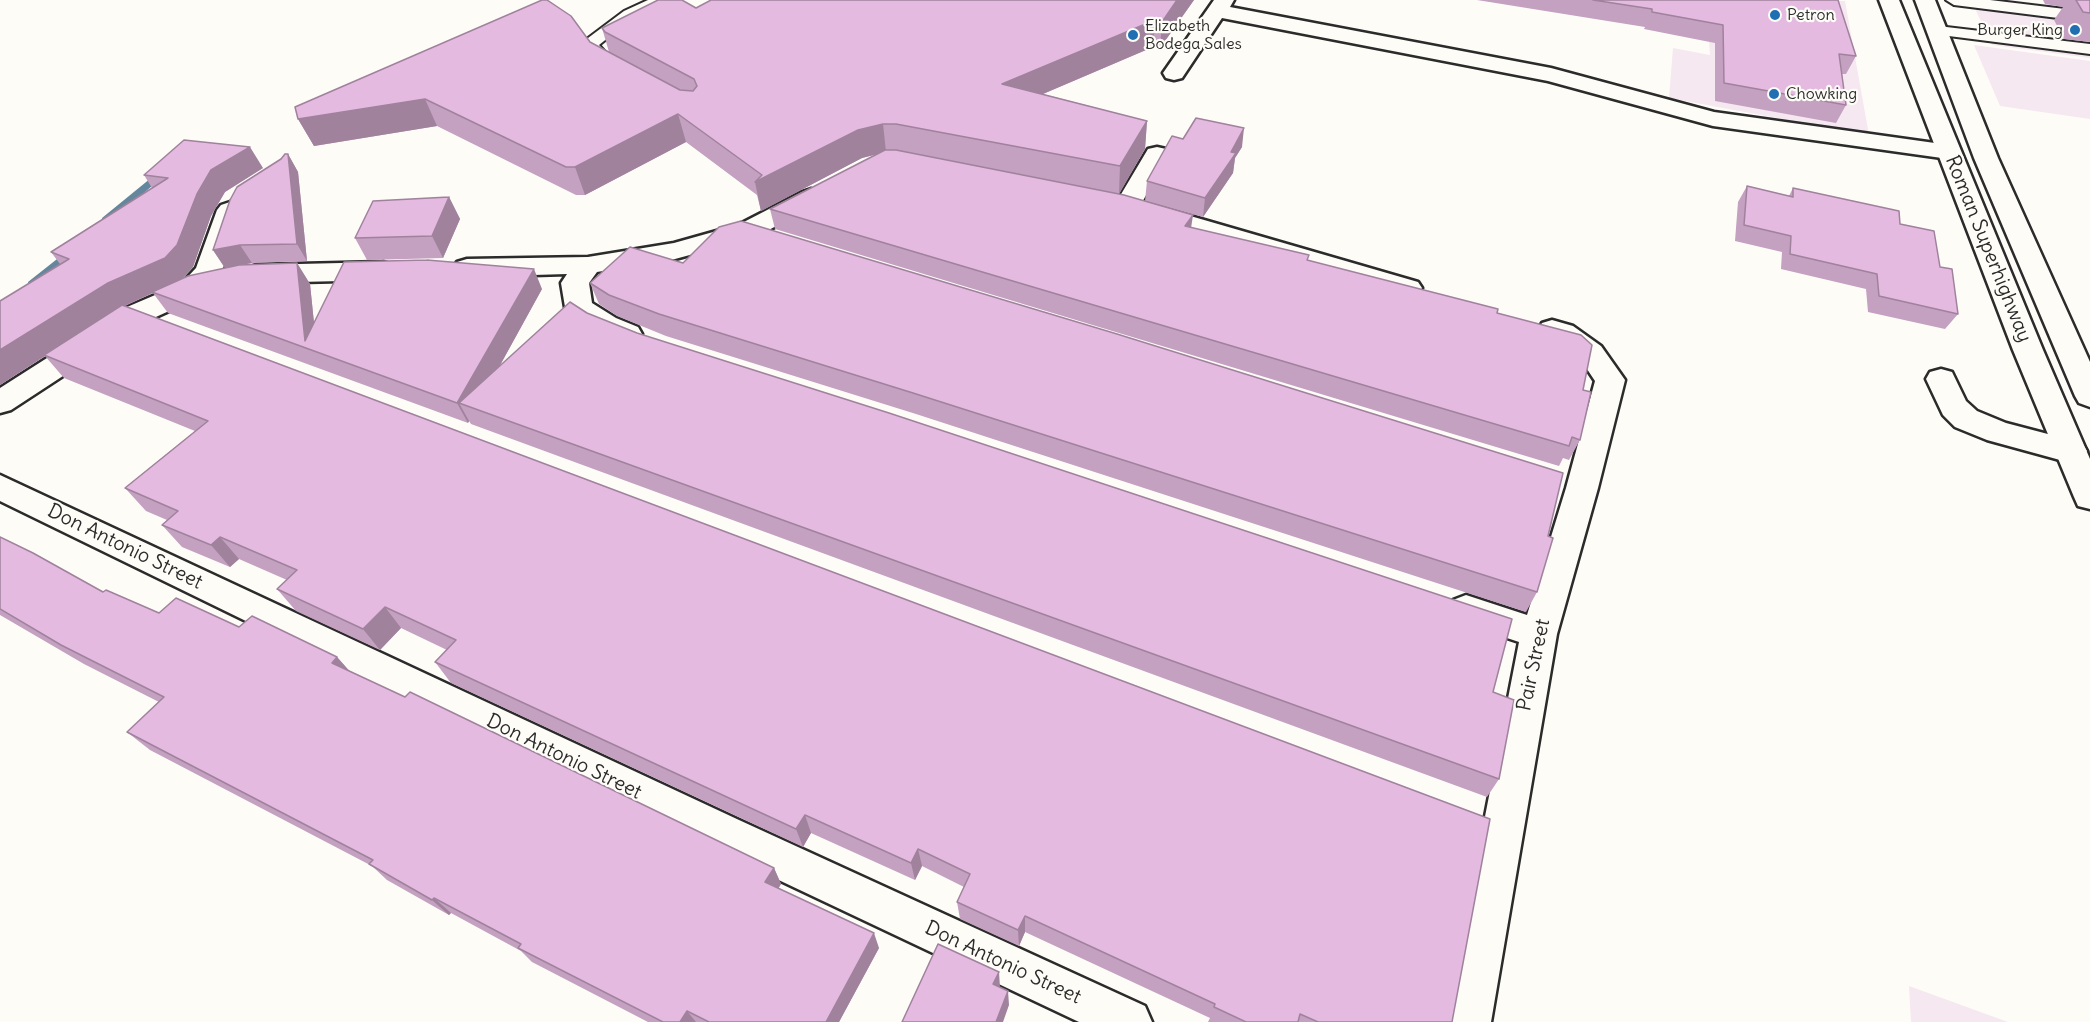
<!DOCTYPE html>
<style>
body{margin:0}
canvas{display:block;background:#fdfcf7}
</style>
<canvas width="2090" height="1022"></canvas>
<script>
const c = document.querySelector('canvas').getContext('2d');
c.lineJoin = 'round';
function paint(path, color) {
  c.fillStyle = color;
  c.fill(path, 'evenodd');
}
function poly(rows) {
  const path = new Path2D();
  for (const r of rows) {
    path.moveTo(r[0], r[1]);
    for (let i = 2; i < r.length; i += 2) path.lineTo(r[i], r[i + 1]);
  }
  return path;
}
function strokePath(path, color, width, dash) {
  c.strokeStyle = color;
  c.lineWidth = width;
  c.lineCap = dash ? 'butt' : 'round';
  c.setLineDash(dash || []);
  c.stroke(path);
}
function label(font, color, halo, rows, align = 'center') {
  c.font = font + ' Delius,sans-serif';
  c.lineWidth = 4.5;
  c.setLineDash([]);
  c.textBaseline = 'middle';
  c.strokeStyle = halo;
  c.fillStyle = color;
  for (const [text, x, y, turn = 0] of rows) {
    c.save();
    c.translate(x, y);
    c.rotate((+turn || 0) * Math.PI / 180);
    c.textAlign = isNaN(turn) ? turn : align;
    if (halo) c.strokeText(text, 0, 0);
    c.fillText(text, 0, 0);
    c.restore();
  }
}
const built = poly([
 [1706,0,1845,1,1869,135,1669,98,1673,48,1710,55],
 [1971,0,2011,0,2090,10,2090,58,1992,45],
 [1974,45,2090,61,2090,119,2000,106],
 [1909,986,2008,1022,1911,1022]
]);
const stream = poly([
 [162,169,166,170,166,174,110,222,102,222,102,218,162,169],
 [71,248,75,249,75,253,36,288,28,288,28,282,71,248]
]);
const lane = poly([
 [648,0,668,0,665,3,634,17,599,45,619,67,611,72,600,67,582,44,584,41,624,11,648,0],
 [1946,0,1990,0,2090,12,2090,22,1954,5,1946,0],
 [1938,26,2090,44,2090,54,1933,34,1930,31,1933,28,1938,26]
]);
const street = poly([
 [1214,0,1234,0,1230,7,1551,68,1714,112,1949,145,1958,147,1961,152,1958,157,1949,159,1713,126,1548,81,1222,18,1182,78,1174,80,1166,78,1163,73,1214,0],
 [1157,147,1166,149,1169,154,1140,206,1136,211,1127,214,1118,211,1114,206,1145,154,1148,149,1157,147],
 [811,189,820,192,824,197,820,202,756,237,675,259,597,272,589,283,592,303,616,318,638,327,642,334,638,341,628,344,596,332,569,313,565,307,561,283,567,274,467,277,457,274,453,268,457,262,467,259,588,257,674,243,738,225,802,192,811,189],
 [230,202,239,205,243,210,222,271,213,283,215,286,211,292,147,321,11,410,0,413,0,388,127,307,181,284,196,268,217,210,221,205,230,202],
 [1149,204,1418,282,1422,288,1418,294,1408,297,1140,217,1136,212,1140,207,1149,204],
 [383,262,393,265,397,271,393,277,383,280,257,283,247,280,243,274,247,268,257,265,383,262],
 [1552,320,1573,326,1601,346,1625,380,1598,488,1557,634,1491,1022,1445,1022,1519,642,1453,620,1448,610,1453,600,1466,595,1527,615,1566,488,1595,381,1581,360,1553,340,1542,337,1538,330,1542,323,1552,320],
 [1941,369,1952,372,1966,401,1977,411,2006,423,2082,443,2087,451,2082,459,2071,463,1987,440,1955,427,1943,415,1926,379,1930,372,1941,369],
 [0,475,739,820,1145,1006,1152,1022,1079,1022,711,848,0,501,0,475]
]);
const primary = poly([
 [1879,0,1899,0,2043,350,2090,459,2090,509,2078,506,2074,497,2013,350,1879,0],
 [1915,0,1935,0,1998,158,2090,362,2090,407,2079,403,2075,396,1974,158,1915,0]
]);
const wall = poly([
 [1194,0,1160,48,1153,47,1043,94,1147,121,1145,149,1119,194,1191,228,1309,255,1307,261,1497,313,1583,390,1580,440,1569,460,1563,458,1559,466,775,229,770,209,877,154,862,158,761,211,757,195,686,142,585,195,576,195,437,126,314,146,298,119,590,42,609,52,602,28,696,8],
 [1477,0,1838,0,1856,56,1846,74,1842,74,1846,105,1836,123,1715,101,1715,43,1644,29,1645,27],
 [2043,0,2090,0,2090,42,2064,39,2054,20,2063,7,2045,4],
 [1183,139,1242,147,1235,158,1233,173,1203,217,1145,201,1147,181],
 [288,154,298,172,307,261,252,263,241,265,297,263,310,284,314,323,542,289,499,367,587,313,1493,692,1499,779,1487,797,471,424,469,421,468,423,168,313,153,293,125,306,1452,1022,1208,1022,1210,1018,1025,932,1019,946,960,919,957,902,964,887,922,866,915,880,811,833,803,847,451,683,435,662,447,650,401,628,380,650,296,611,277,589,287,580,239,559,230,567,182,547,162,525,167,520,146,511,125,488,195,431,64,378,45,356,0,385,60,264,51,252,152,188,144,175,263,168,225,192,211,216,193,267,182,279,225,268,213,250,281,159],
 [1747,186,1789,196,1793,188,1900,224,1940,267,1958,314,1945,329,1868,312,1866,289,1781,269,1782,252,1735,241,1738,202],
 [449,197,460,219,443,258,367,260,355,238],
 [590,283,1548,536,1537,592,1526,612,916,414,666,336,617,316,599,304],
 [0,537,103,592,159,613,239,627,337,657,349,671,774,868,781,884,778,888,879,948,839,1022,648,1022,532,962,521,951,451,913,449,915,387,880,372,866,150,750,127,732,159,702,84,664,0,615]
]);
const shadedWall = poly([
 [1177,0,1194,0,1160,48,1162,22],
 [1155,20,1153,47,1003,111,1002,84],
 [425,99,437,126,314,146,298,119],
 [678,114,686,142,585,195,575,167],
 [1147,121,1145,149,1119,194,1120,166],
 [883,124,886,152,862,158,761,211,755,182,858,130],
 [1244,128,1242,147,1235,158,1233,173,1203,217,1205,198],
 [250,147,263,168,225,192,211,216,193,267,181,280,126,305,46,356,44,355,45,356,0,385,0,350,197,194,211,170],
 [288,154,298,172,307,261,297,244],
 [449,197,460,219,443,258,432,236],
 [1193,215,1190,235,1185,226],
 [240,245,252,263,225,268,213,250],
 [297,263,310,284,317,352,305,341],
 [534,269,542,289,476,409,459,403,469,421,468,423,457,403],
 [220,537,239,559,230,567,211,545],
 [385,607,401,628,380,650,363,629],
 [337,657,354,676,332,663],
 [805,815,811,833,803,847,796,829],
 [918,849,922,866,915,880,911,863],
 [774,868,781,884,773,898,765,882],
 [434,898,451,913,449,915,432,900],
 [1025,916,1025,932,1019,946,1018,930],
 [874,933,879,948,839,1022,826,1022],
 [999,972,1000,987,993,984],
 [1008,991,1009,1005,1003,1022,996,1022],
 [687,1011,696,1022,680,1022]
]);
const building = poly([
 [542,0,547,0,571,16,590,42,680,90,693,91,697,86,694,79,605,32,602,28,658,0,682,0,696,8,711,0,1177,0,1162,22,1155,20,1002,84,1147,121,1120,166,896,124,883,124,858,130,755,182,762,175,678,114,575,167,566,167,425,99,298,119,295,107,542,0],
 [1593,0,1838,0,1856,56,1839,54,1846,105,1724,83,1723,25,1652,12,1652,9,1593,0],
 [2076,0,2090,0,2090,13,2083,12,2076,0],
 [1196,118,1244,128,1231,152,1236,153,1205,198,1147,181,1172,136,1183,139,1196,118],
 [184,140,250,147,211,170,197,194,177,245,165,258,108,283,0,350,0,301,69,259,51,252,168,178,144,175,184,140],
 [885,150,896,150,1124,195,1193,215,1185,226,1309,255,1307,260,1498,309,1497,313,1581,335,1592,345,1583,390,1591,392,1580,440,1572,437,1569,446,770,209,885,150],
 [285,154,288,154,297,244,240,245,213,250,230,200,237,187,281,159,285,154],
 [1747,186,1793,197,1793,188,1899,211,1900,224,1934,231,1940,267,1952,269,1958,314,1879,296,1877,274,1790,254,1791,236,1744,225,1747,186],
 [449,197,432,236,355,238,373,201,449,197],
 [741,221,1117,334,1563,473,1548,536,1553,538,1537,592,913,393,659,314,609,295,590,283,630,247,683,263,719,227,741,221],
 [427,260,534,269,457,403,152,292,188,276,239,265,297,263,305,341,344,262,427,260],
 [570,302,587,313,637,333,889,413,1512,619,1493,692,1514,700,1499,779,459,403,570,302],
 [122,305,1490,819,1452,1022,1318,1022,1300,1014,1298,1022,1246,1022,1214,1007,1215,1004,1025,916,1018,930,957,902,970,874,918,849,911,863,805,815,796,829,435,662,456,640,385,607,363,629,277,589,297,570,220,537,211,545,162,525,178,511,125,488,208,421,44,355,122,305],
 [0,537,33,553,103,592,106,590,159,613,176,598,239,627,252,616,337,657,332,663,405,697,410,692,774,868,765,882,874,933,826,1022,709,1022,687,1011,680,1022,663,1022,518,948,521,944,434,898,432,900,369,864,373,860,127,732,164,697,61,645,0,609,0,537],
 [938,944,999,972,993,984,1008,991,996,1022,902,1022,938,944]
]);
const markers = [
 [1775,15,6,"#1f6fb2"],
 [2075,30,6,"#1f6fb2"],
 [1133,35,6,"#1f6fb2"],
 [1774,94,6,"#1f6fb2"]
];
const farPoinames = [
 ["Petron",1787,15],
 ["Elizabeth",1145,26],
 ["Bodega Sales",1145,44],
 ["Burger King",2063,30,"right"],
 ["Chowking",1786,94]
];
const streetNames = [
 ["Roman Superhighway",1988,249,68],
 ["Don Antonio Street",125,547,26],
 ["Pair Street",1534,665,-78],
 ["Don Antonio Street",564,757,26],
 ["Don Antonio Street",1003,963,25]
];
paint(built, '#f6e8f0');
paint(stream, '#65879e');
strokePath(lane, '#2b2b2b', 4);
strokePath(street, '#2b2b2b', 5);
strokePath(primary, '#2b2b2b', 5);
paint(lane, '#fdfcf7');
paint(street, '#fdfcf7');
paint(primary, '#fdfcf7');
paint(wall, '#c4a0c1');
paint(shadedWall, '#a0829d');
paint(building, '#e4bae0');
strokePath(building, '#a0829d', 1.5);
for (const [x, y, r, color] of markers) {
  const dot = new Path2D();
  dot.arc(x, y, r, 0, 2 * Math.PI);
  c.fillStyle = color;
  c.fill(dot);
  strokePath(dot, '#fdfcf7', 2);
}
label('16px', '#2b2b2b', '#fdfcf7', farPoinames, 'left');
label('20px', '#2b2b2b', '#fdfcf7', streetNames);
</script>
